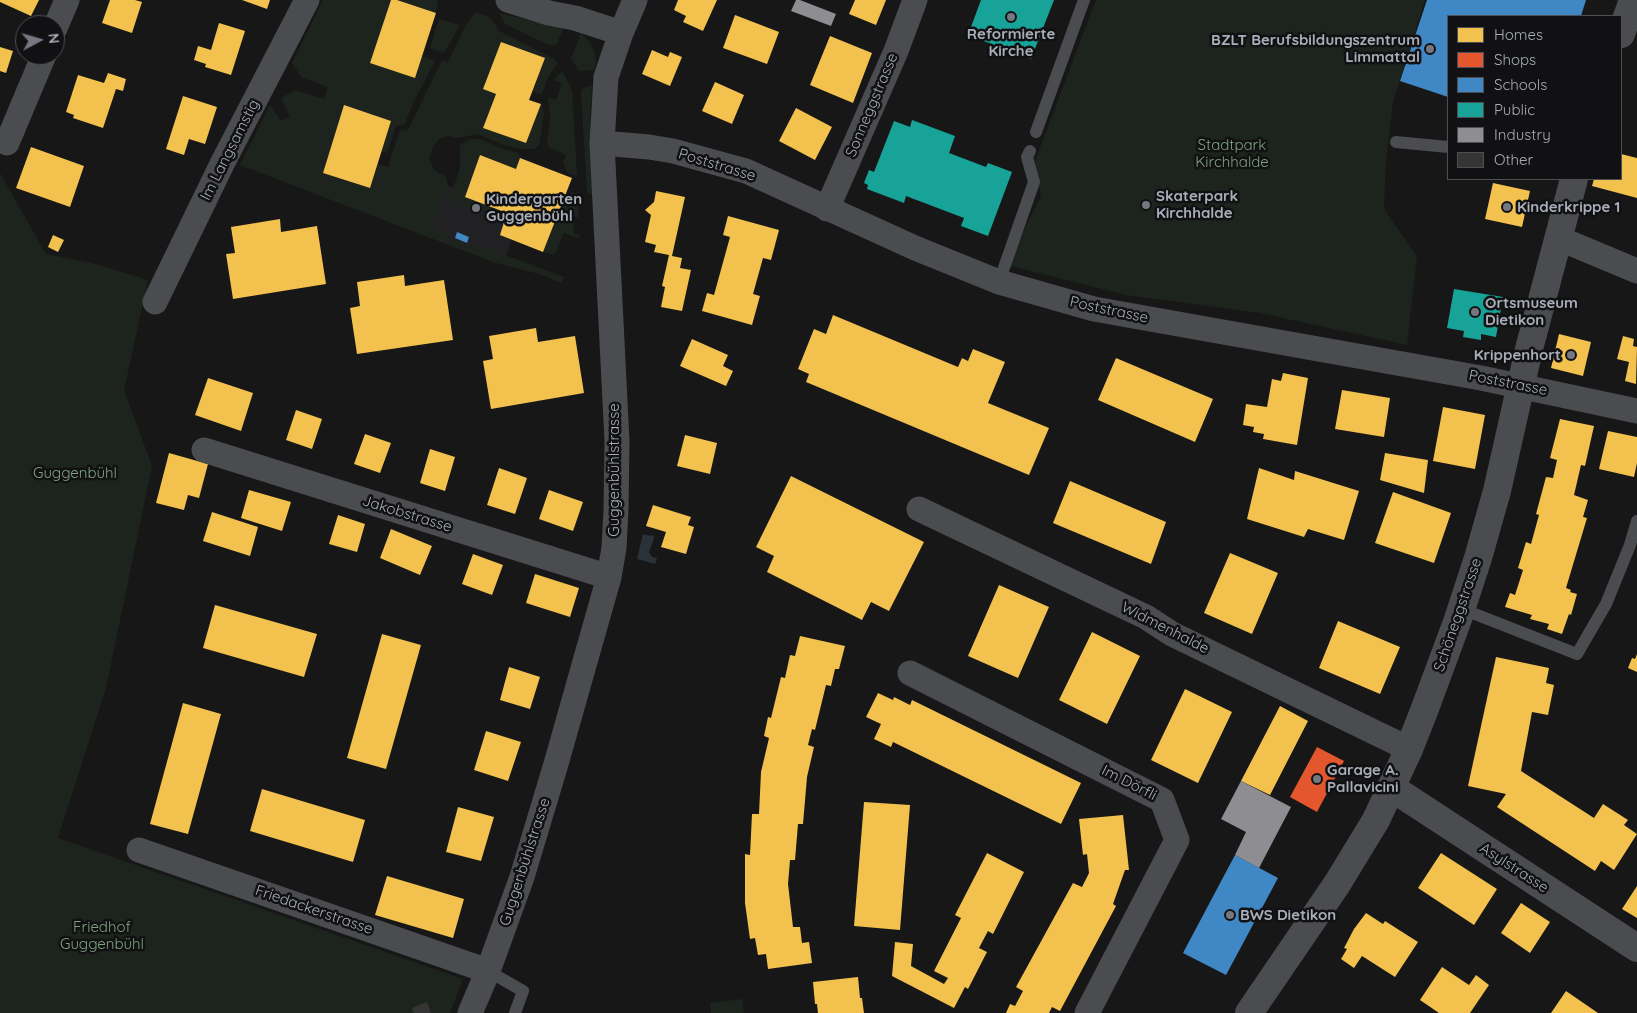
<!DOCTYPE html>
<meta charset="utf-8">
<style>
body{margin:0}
#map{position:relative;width:1637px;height:1013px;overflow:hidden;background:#171717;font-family:Quicksand,sans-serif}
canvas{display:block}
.legend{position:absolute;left:1447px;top:15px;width:175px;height:165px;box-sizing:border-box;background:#111113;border:1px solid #4d4f55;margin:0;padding:6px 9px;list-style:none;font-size:15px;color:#a8adb8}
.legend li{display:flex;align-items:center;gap:10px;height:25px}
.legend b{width:25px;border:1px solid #4d4f55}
.north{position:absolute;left:15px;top:15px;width:50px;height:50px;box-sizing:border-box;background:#111113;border:1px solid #4d4f55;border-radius:50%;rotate:84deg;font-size:14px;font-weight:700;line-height:20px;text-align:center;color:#a8adb8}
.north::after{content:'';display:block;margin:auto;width:18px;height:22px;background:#757880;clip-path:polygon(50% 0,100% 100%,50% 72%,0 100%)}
</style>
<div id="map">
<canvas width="1637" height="1013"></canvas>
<ul class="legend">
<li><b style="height:14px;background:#f2c14e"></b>Homes</li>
<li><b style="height:14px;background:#e4572e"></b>Shops</li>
<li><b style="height:14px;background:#3f88c5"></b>Schools</li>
<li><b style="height:14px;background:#17a398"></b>Public</li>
<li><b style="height:14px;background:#8d8d92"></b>Industry</li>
<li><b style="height:14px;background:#353536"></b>Other</li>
</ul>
<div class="north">N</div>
</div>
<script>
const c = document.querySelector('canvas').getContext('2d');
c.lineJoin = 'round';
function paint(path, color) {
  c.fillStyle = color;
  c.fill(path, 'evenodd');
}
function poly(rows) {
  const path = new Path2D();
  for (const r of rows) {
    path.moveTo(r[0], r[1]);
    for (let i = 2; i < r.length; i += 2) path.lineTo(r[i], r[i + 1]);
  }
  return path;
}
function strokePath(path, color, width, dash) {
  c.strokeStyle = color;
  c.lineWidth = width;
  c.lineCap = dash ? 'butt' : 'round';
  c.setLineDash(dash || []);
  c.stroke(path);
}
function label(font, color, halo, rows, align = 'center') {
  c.font = font + ' Quicksand,sans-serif';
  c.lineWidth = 5;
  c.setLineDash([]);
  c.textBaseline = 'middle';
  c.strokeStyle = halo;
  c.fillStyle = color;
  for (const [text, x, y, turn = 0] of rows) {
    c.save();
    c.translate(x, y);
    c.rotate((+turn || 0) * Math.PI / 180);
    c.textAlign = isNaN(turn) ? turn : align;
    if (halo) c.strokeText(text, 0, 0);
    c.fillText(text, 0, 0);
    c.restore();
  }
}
const built = poly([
 [476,165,531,186,539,165,562,174,563,200,543,252,512,240,504,261,389,217,408,171,466,192]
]);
const green = poly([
 [323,0,391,0,371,63,415,78,422,56,435,61,413,103,405,124,396,126,387,153,381,151,391,121,344,106,323,173,369,188,377,164,388,167,400,131,408,130,442,60,448,62,465,27,475,12,491,18,499,31,554,59,558,63,548,77,542,94,533,92,545,58,496,94,483,127,526,143,541,104,544,114,539,146,533,149,520,149,501,144,478,134,457,138,448,136,439,139,433,146,429,158,434,170,446,177,448,186,433,226,444,235,475,247,481,246,564,277,562,283,539,274,493,262,240,165,270,105,281,121,290,116,281,98,295,90,324,99,328,87,301,77,292,63],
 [397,0,438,0,436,13],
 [1096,0,1425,0,1393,102,1386,163,1384,205,1386,212,1417,256,1407,345,1260,313,1126,295,1007,265,1041,196,1035,161],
 [499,13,541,23,564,28,556,45,549,45,505,24],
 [439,19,460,25,444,53,430,48],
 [581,33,589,41,594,50,596,60,594,70,579,71,571,59],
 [562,71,570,85,572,92,577,176,568,173,563,163,566,155,550,148,547,144,550,117,548,99,548,97,556,100,562,83,554,80],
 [592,86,590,117,594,195,591,195,587,192,581,92,583,88],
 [470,139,480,139,503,149,516,152,521,156,516,169,480,155,466,192,465,197,501,211,500,213,472,209,461,205,450,198,460,168,460,145],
 [0,173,46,254,96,264,148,280,124,390,152,466,106,688,58,838,463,979,450,1013,0,1013],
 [570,193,578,193,579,217,573,217,574,234,579,234,580,239,564,233,554,255,543,252,563,200],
 [742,999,744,1013,711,1013,710,1003]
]);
const water = poly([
 [643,534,651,536,653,535,654,538,649,552,652,557,657,558,655,564,637,559]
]);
const homes = poly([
 [0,0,39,0,31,16,0,2],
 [110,0,135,0,142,2,132,33,102,23],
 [242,0,270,0,267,9],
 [391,0,397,0,436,13,415,78,370,63],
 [678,0,717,0,703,31,683,22,686,16,674,10],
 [855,0,886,0,876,25,849,14],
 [735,15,779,32,767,64,723,48],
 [219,23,245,31,231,75,205,67,206,64,194,60,198,46,211,50],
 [830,36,872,53,853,103,810,85],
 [501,42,545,58,529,100,541,104,526,143,483,128,496,94,483,89],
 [0,47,13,51,6,73,0,71],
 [652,50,668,57,670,52,682,57,670,86,642,74],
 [108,73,126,79,123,91,116,89,103,128,73,118,74,115,66,112,78,75,104,83],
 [715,82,744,95,732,124,702,111],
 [183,96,217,107,205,144,189,139,184,155,166,149],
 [344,105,391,121,370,188,323,173],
 [796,108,832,127,815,160,779,141],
 [31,147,84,166,70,207,16,188],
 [1621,154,1637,158,1637,198,1592,186,1594,179,1621,179],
 [480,155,516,169,520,158,572,178,543,252,500,235,507,213,465,197],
 [1493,183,1530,191,1522,227,1485,219],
 [656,191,685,197,672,256,682,258,680,268,691,270,682,311,661,307,665,287,662,286,669,255,654,252,656,245,645,242,651,215,645,210,654,202],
 [728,216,779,230,771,260,763,258,753,294,760,296,752,325,702,311,707,293,714,295,730,237,723,235],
 [280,219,281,232,317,226,326,284,233,299,226,254,235,253,231,227],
 [53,235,64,240,58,252,48,247],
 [404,275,405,286,444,280,453,340,357,354,350,308,360,306,357,282],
 [833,315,958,367,962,358,968,361,973,349,1005,362,988,403,1049,428,1029,475,806,382,809,374,798,369,814,329,826,334],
 [536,328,538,342,575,336,584,393,491,409,483,361,493,359,489,336],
 [1559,334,1591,342,1583,376,1551,368],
 [1623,336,1634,339,1633,346,1637,347,1636,384,1625,381,1629,362,1617,359],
 [692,339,728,355,723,366,733,371,726,386,680,366],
 [1116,358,1213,399,1195,442,1098,400],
 [1283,373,1308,378,1297,445,1263,439,1264,434,1253,432,1254,427,1243,425,1246,404,1267,407,1272,379,1281,381],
 [208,378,253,393,241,431,195,415],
 [1342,390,1390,398,1384,437,1335,429],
 [1443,407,1485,415,1475,469,1433,461],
 [296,410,322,419,312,449,286,440],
 [1560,419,1594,426,1585,466,1581,465,1574,495,1588,500,1583,517,1587,518,1566,588,1571,590,1570,592,1577,594,1571,615,1569,614,1562,634,1547,629,1549,624,1530,619,1532,615,1505,607,1510,593,1515,595,1523,570,1518,568,1526,542,1531,544,1539,515,1536,514,1546,477,1553,478,1557,460,1550,458],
 [1608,431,1637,437,1637,463,1634,477,1599,469],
 [365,434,391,443,380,473,354,464],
 [685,435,717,443,710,474,677,466],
 [430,449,455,457,445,491,420,483],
 [169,453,208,464,199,498,188,495,184,510,156,503],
 [1385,453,1428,460,1424,493,1380,480],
 [499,468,527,478,515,514,487,505],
 [1259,468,1294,480,1295,471,1359,491,1344,540,1308,529,1304,537,1247,519],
 [791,476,924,542,889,611,871,602,862,620,767,572,774,556,756,547],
 [1070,481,1166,522,1151,564,1053,523],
 [249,490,291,502,282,531,241,518],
 [549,490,583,502,573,531,539,519],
 [1393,492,1451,513,1434,563,1375,543],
 [653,505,691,517,688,525,694,527,686,554,661,547,666,532,646,526],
 [212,512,258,527,250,556,203,541],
 [338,515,365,524,357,552,329,544],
 [391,529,432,546,420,575,380,558],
 [1230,553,1278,573,1252,634,1204,613],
 [473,554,503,565,492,595,462,584],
 [535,574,579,588,570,617,526,603],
 [999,585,1049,607,1018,678,968,656],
 [215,605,317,634,304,677,203,648],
 [1338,621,1400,647,1380,694,1319,668],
 [1092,632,1140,656,1107,724,1059,700],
 [382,634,421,645,386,769,347,758],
 [800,636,845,646,839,669,835,669,831,686,826,685,815,730,812,729,808,745,814,747,807,777,803,824,798,824,795,860,790,860,788,884,793,927,800,927,802,943,809,942,812,963,768,969,766,954,758,955,755,938,750,939,745,903,745,854,750,855,752,814,759,814,761,772,769,738,764,736,768,717,771,718,781,677,785,678,790,655,795,656],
 [1637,654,1637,672,1628,668,1632,658,1635,659],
 [1496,657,1549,668,1546,683,1554,685,1548,715,1532,712,1521,771,1594,818,1603,804,1628,820,1624,825,1637,834,1614,870,1601,861,1595,871,1497,807,1506,794,1468,786],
 [509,667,540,677,530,709,500,700],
 [1185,689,1232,712,1198,783,1151,760],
 [878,693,893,700,894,697,910,705,912,700,1081,783,1061,824,893,742,891,747,874,739,881,724,866,717],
 [183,703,221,714,188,834,150,824],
 [1280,706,1308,721,1270,795,1241,781],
 [486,731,521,742,508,781,474,770],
 [262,789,365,820,353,862,250,831],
 [864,802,910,805,900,930,854,926],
 [458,807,494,817,481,861,446,852],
 [1123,815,1129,870,1125,870,1113,904,1116,906,1060,1011,1052,1007,1049,1013,1006,1013,1010,1004,1015,1006,1023,991,1016,987,1073,883,1082,887,1089,873,1087,854,1083,855,1079,819],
 [987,853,1024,872,993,934,988,931,979,948,987,952,968,989,965,987,954,1008,892,976,895,942,913,944,911,966,944,984,948,978,934,971,961,918,955,915],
 [1441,853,1497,889,1474,925,1418,888],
 [387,876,464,899,453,938,375,915],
 [1637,886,1637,918,1622,909],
 [1521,903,1550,922,1530,953,1501,933],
 [1366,913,1383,924,1385,921,1418,942,1395,977,1362,956,1354,968,1341,959,1347,949,1344,948,1354,929],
 [1442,967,1469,985,1476,975,1489,985,1470,1013,1439,1013,1420,1000],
 [858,977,860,998,862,998,864,1013,818,1013,817,1004,815,1004,813,982],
 [1566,991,1598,1013,1551,1013]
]);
const shops = poly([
 [1317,747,1344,761,1317,812,1290,797]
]);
const schools = poly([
 [1427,0,1586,0,1581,16,1448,16,1448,97,1400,81],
 [457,232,469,237,467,243,455,238],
 [1235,855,1278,878,1226,975,1183,953]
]);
const public = poly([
 [981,0,1054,0,1031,59,968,35],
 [912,120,955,136,949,153,986,167,988,163,1012,172,988,236,961,226,964,218,906,196,904,203,867,189,868,185,864,183,869,170,874,172,894,121,910,127],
 [1454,289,1503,297,1496,337,1481,334,1481,340,1463,337,1464,331,1447,328]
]);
const industry = poly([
 [796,0,800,0,836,14,831,26,791,11],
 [1241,781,1291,807,1259,868,1235,855,1246,832,1221,819]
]);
const building = poly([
 [427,1002,431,1013,414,1013,412,1008]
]);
const service = poly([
 [1036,132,1084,0],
 [1396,142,1448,147],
 [999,282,1034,182,1027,157,1030,151],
 [1462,609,1577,654,1606,604,1630,545,1637,521],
 [488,971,523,991,515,1013]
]);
const minor = poly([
 [508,0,549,13,575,18,621,33],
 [55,28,67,0],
 [7,143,44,55],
 [602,143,649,147,673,151,746,171,915,248,999,282,1094,309,1481,378,1637,411],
 [827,209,896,51,915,0],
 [1558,238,1637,271],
 [155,302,223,162,307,0],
 [204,450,609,577],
 [919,509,1146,617,1172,634,1409,749],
 [910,673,1162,800,1177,840,1087,1013],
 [139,850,488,971],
 [470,1013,488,971,522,877,556,764,609,577,614,548,616,510,617,441,602,143,606,77,621,33,635,0]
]);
const tertiary = poly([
 [1621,34,1633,0],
 [1392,788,1637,948],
 [1249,1013,1337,884,1376,820,1409,749,1424,711,1457,622,1478,558,1497,491,1529,349,1574,179]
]);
const markers = [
 [1011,17,5,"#757880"],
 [1430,49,5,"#757880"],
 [1146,205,5,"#757880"],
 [1507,207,5,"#757880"],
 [476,208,5,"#757880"],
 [1475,312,5,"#757880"],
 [1571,355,5,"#757880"],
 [1317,779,5,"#757880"],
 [1230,915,5,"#757880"]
];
const poiNames = [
 ["Reformierte",1011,34,"center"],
 ["Kirche",1011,51,"center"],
 ["BZLT Berufsbildungszentrum",1420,40,"right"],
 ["Limmattal",1420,57,"right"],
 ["Skaterpark",1156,196],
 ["Kirchhalde",1156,213],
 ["Kindergarten",486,199],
 ["Guggenbühl",486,216],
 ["Kinderkrippe 1",1517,207],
 ["Ortsmuseum",1485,303],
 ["Dietikon",1485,320],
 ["Krippenhort",1561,355,"right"],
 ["Garage A.",1327,770],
 ["Pallavicini",1327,787],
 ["BWS Dietikon",1240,915]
];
const streetNames = [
 ["Sonneggstrasse",872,105,-67],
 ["Im Langsamstig",230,150,-63],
 ["Poststrasse",717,165,17],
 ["Poststrasse",1109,310,12],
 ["Poststrasse",1508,383,11],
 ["Guggenbühlstrasse",614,470,-90],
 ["Jakobstrasse",407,514,17],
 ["Schöneggstrasse",1458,615,-71],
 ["Widmenhalde",1165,628,27],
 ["Im Dörfli",1129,783,27],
 ["Guggenbühlstrasse",525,862,-72],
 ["Asylstrasse",1514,868,33],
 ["Friedackerstrasse",314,910,19]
];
const parkNames = [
 ["Stadtpark",1232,145],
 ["Kirchhalde",1232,162],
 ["Guggenbühl",75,473],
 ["Friedhof",102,927],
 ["Guggenbühl",102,944]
];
paint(built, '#212123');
paint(green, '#1d241e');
paint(water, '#2a3239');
paint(homes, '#f2c14e');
paint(shops, '#e4572e');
paint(schools, '#3f88c5');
paint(public, '#17a398');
paint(industry, '#8d8d92');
paint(building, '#353536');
strokePath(service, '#4b4c50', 12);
strokePath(minor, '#4b4c50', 25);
strokePath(tertiary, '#4b4c50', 28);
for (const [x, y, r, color] of markers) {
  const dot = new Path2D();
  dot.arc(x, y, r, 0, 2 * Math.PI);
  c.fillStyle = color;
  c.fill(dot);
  strokePath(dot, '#111113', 2);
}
label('bold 15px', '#a8adb8', '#111113', poiNames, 'left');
label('15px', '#a8adb8', '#111113', streetNames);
label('15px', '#7fa381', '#111113', parkNames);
</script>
